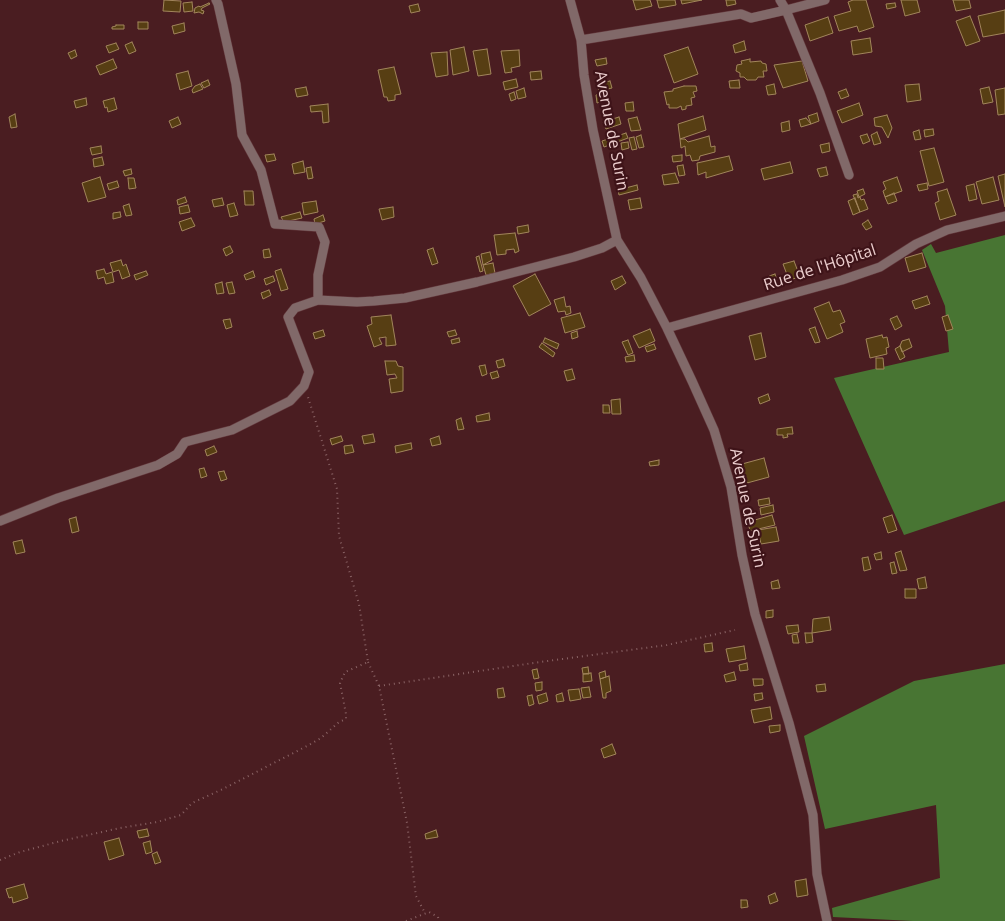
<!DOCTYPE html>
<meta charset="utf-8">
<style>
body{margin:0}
canvas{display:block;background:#4a1d21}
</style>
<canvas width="1005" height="921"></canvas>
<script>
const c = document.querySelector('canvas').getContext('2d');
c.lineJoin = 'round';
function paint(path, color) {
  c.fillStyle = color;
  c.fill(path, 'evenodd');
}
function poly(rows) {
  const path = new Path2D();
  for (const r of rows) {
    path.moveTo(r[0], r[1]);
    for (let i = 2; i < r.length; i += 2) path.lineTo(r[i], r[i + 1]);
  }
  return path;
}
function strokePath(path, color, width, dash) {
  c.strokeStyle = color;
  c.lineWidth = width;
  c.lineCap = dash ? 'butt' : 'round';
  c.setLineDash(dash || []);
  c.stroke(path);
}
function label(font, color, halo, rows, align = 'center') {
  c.font = font + ' "Open Sans",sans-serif';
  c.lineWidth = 4.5;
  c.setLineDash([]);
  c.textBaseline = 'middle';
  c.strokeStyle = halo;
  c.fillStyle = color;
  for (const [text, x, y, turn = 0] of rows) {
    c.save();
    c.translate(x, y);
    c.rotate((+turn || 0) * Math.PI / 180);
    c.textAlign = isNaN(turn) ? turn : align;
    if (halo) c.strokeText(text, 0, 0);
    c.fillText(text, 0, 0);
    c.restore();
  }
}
const forest = poly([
 [1005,235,1005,501,904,535,834,378,949,352,945,306,922,250,931,244,936,253],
 [1005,664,1005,921,913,921,833,917,832,908,940,878,936,805,825,829,804,736,914,681]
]);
const building = poly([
 [164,0,181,1,180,12,163,11,164,0],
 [633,0,650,0,652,6,636,10,633,0],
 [657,0,675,0,676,5,659,8,657,0],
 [681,0,702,0,682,4,681,0],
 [726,0,735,0,736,4,727,6,726,0],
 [853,0,866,0,874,27,859,32,857,26,839,31,834,16,851,11,848,2,853,0],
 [901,0,917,0,920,12,905,16,901,0],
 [953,0,969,0,971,8,956,11,953,0],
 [192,2,193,11,184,12,183,3,192,2],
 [209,3,210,4,202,8,201,10,204,11,203,14,199,12,194,13,195,8,199,6,200,7,209,3],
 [895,3,896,7,887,9,886,4,895,3],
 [418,4,420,11,411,13,409,6,418,4],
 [1005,10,1005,33,983,37,978,16,1005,10],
 [970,16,980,41,966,46,956,21,970,16],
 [828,17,833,33,810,41,805,25,828,17],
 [138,22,148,22,148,29,138,29,138,22],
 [184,23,185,31,174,34,172,26,184,23],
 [116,25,124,25,124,29,112,29,112,27,116,26,116,25],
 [870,38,872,52,853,55,851,41,870,38],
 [744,41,746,50,735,53,733,45,744,41],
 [132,42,136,51,129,54,125,45,132,42],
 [116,43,119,49,109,53,106,46,116,43],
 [464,47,469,71,453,75,450,50,464,47],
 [688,47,698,74,674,83,664,55,688,47],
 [487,49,491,74,478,76,473,51,487,49],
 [75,50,77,56,71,59,68,53,75,50],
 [519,50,520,66,511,68,512,72,505,73,501,51,519,50],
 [447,52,448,75,436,77,431,53,447,52],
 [606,58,607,64,597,66,595,60,606,58],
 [113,59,117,68,100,75,96,66,113,59],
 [750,59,750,62,761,61,762,63,766,64,767,71,763,71,764,77,758,77,756,80,747,80,744,77,740,77,740,73,736,71,737,65,742,64,741,61,750,59],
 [802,61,808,81,783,88,774,65,802,61],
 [394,67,401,94,395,95,395,100,388,101,387,97,384,97,378,70,394,67],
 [188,71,192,86,180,90,176,74,188,71],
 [541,71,542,79,531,80,530,72,541,71],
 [516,79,518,87,505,90,503,82,516,79],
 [208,80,210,85,204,88,201,83,208,80],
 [739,80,740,88,730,88,729,81,739,80],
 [610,81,612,88,599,91,597,84,610,81],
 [200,84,203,89,193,93,192,90,195,86,200,84],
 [774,84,776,94,768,95,766,86,774,84],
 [919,84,921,100,907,102,905,85,919,84],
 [684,86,696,86,697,91,693,92,695,97,691,98,692,105,686,106,686,109,682,110,681,106,677,108,669,108,669,104,667,105,664,92,673,91,673,89,684,86],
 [306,87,308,95,297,97,295,89,306,87],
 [989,87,993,102,983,104,980,89,989,87],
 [524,88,526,97,518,99,516,91,524,88],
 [1005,88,1005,114,998,115,995,90,1005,88],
 [846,89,849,96,841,99,838,92,846,89],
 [514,92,516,99,511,101,509,94,514,92],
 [605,92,606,100,597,103,596,95,605,92],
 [86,98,87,105,76,108,74,101,86,98],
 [114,98,117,109,108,112,107,107,105,108,103,101,114,98],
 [633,102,634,111,626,111,625,103,633,102],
 [859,103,863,115,842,123,837,111,859,103],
 [328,104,329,122,323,123,322,111,311,112,310,106,328,104],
 [817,113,819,121,811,124,808,116,817,113],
 [15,114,17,127,11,128,9,117,15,114],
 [887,115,892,128,888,138,882,127,875,126,874,118,887,115],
 [703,116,706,130,680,139,678,124,703,116],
 [178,117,181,124,172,128,169,121,178,117],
 [619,117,621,124,606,129,603,122,619,117],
 [637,117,641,130,631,131,628,119,637,117],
 [806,118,811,124,801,127,799,120,806,118],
 [789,121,790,130,782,132,781,123,789,121],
 [933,129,934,135,925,137,924,130,933,129],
 [919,130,921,139,915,140,913,132,919,130],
 [877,132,881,143,874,145,871,135,877,132],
 [626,133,628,138,604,147,602,141,626,133],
 [867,134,870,141,863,144,860,136,867,134],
 [641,135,644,147,639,148,636,137,641,135],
 [709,136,711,147,715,146,715,152,700,156,699,160,692,161,690,155,686,156,685,146,681,148,680,139,685,139,688,142,709,136],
 [634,137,637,149,632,150,629,138,634,137],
 [628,142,629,148,622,150,621,143,628,142],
 [829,143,830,151,822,153,820,145,829,143],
 [101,146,102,153,92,155,90,148,101,146],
 [934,148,944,182,929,186,920,151,934,148],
 [274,154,276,160,267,162,265,155,274,154],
 [682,155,682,161,673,162,672,156,682,155],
 [729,156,733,170,706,178,706,172,698,175,697,163,729,156],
 [102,157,104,165,94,167,93,159,102,157],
 [303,161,305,172,294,174,292,164,303,161],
 [790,162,793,173,764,180,761,169,790,162],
 [683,165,685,175,679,176,677,166,683,165],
 [311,167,313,178,308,179,306,168,311,167],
 [826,167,828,175,820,177,817,169,826,167],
 [131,169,132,174,125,176,123,171,131,169],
 [675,173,679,183,664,185,662,175,675,173],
 [1005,174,1005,207,998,176,1005,174],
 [100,177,106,197,88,202,82,183,100,177],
 [897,177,902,191,885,197,883,191,886,189,883,182,897,177],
 [993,177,999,200,982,204,976,182,993,177],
 [128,178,134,178,136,188,129,189,128,178],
 [117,181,119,187,109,190,107,184,117,181],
 [927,183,928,189,919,191,917,185,927,183],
 [974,184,977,199,969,201,966,186,974,184],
 [637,185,638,190,619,195,618,190,637,185],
 [863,189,865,194,859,197,857,191,863,189],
 [947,189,956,215,940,220,935,203,939,201,937,192,947,189],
 [244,191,253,191,254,205,245,205,244,191],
 [894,193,897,201,888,204,885,197,894,193],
 [857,194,858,198,860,197,861,200,864,199,868,209,860,212,853,195,857,194],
 [185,197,187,202,178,205,177,200,185,197],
 [222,198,224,205,214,207,212,200,222,198],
 [640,198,642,208,630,210,628,200,640,198],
 [855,198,860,212,853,215,848,201,855,198],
 [316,201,318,212,304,215,302,203,316,201],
 [234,203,238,215,230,217,227,205,234,203],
 [129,204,132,215,126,216,123,206,129,204],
 [188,205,190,212,180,214,179,207,188,205],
 [393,207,394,217,382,220,379,209,393,207],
 [120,212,121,217,113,219,113,213,120,212],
 [300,212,302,218,284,222,281,217,300,212],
 [323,215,325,221,315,224,314,219,323,215],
 [191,218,195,226,182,231,179,222,191,218],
 [868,220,872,227,866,230,862,224,868,220],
 [528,225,529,232,518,234,517,227,528,225],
 [515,233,519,251,515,253,514,249,506,250,506,254,497,255,494,235,515,233],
 [230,246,233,252,226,256,223,249,230,246],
 [433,248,438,263,432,265,427,250,433,248],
 [269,249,271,257,264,258,263,250,269,249],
 [490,252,492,260,483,265,481,254,490,252],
 [922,253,926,267,909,272,905,258,922,253],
 [479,256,483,271,480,272,476,257,479,256],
 [121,260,123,266,126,264,130,276,122,279,119,270,113,272,110,263,121,260],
 [794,261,800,277,789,280,783,264,794,261],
 [493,263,495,273,486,275,483,265,493,263],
 [104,269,106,274,112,272,114,282,106,284,104,277,98,279,96,271,104,269],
 [281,269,288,289,281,291,275,271,281,269],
 [146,271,148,275,136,280,134,275,146,271],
 [253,271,255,277,246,280,244,275,253,271],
 [535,274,551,304,529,316,513,286,535,274],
 [775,274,778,284,772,286,769,276,775,274],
 [273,276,275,281,266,285,264,279,273,276],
 [622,276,626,283,615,290,611,281,622,276],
 [222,282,224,293,217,294,215,284,222,282],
 [232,282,235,293,229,294,226,283,232,282],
 [269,290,271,295,263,299,261,293,269,290],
 [927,296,930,304,915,309,912,301,927,296],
 [564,297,566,307,570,306,571,313,566,315,565,311,558,312,554,300,564,297],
 [829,302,833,312,840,310,845,322,840,324,843,332,827,339,814,308,829,302],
 [580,313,585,327,565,333,561,318,580,313],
 [391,315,396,345,386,346,386,337,379,338,382,344,374,347,367,326,372,324,371,317,391,315],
 [948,315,953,329,946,331,942,317,948,315],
 [897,316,902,326,895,330,890,319,897,316],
 [230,319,232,327,226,329,223,320,230,319],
 [815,327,820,342,815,343,809,329,815,327],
 [650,329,655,341,639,348,633,336,650,329],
 [323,330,325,336,315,339,313,333,323,330],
 [455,330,457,335,449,337,447,332,455,330],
 [577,331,578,337,572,339,571,333,577,331],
 [761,333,766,357,755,360,749,336,761,333],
 [882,335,883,338,887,337,889,347,886,348,887,354,870,358,866,339,882,335],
 [459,338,460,342,452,344,451,340,459,338],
 [545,338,559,344,557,349,543,342,545,338],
 [909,339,912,347,902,352,900,346,902,341,909,339],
 [628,340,633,353,628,355,622,342,628,340],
 [542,343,555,353,553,357,539,347,542,343],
 [654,344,656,349,647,352,645,347,654,344],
 [900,346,905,357,900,360,895,349,900,346],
 [634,355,635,361,626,362,625,357,634,355],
 [876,358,883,358,884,369,876,369,876,358],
 [503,359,505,366,498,368,496,361,503,359],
 [385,361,396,361,398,366,403,367,403,391,391,393,389,379,397,378,395,374,387,375,385,361],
 [485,365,487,374,482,376,479,366,485,365],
 [572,369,575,379,567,381,564,371,572,369],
 [497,371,499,377,492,379,490,373,497,371],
 [768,394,770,400,760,404,758,398,768,394],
 [620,399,621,414,612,414,611,400,620,399],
 [603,405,609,405,610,413,603,413,603,405],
 [489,413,490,420,477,422,476,416,489,413],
 [461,418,464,429,458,430,456,420,461,418],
 [792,427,793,434,787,434,788,437,783,438,783,435,777,435,777,429,792,427],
 [373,434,375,442,364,444,362,436,373,434],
 [341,436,343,441,332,445,330,439,341,436],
 [439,436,441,444,432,446,430,439,439,436],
 [411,443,412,449,396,453,395,446,411,443],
 [352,445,354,452,345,454,344,446,352,445],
 [214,446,217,452,207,456,205,450,214,446],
 [764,458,769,477,747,483,742,464,764,458],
 [659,460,659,465,650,466,649,462,659,460],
 [204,468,207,476,201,478,199,469,204,468],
 [224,471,227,479,221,481,218,472,224,471],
 [769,498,770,504,759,506,758,500,769,498],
 [773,505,774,512,761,515,760,508,773,505],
 [772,515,775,525,750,531,748,522,772,515],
 [892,515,897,530,888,533,883,518,892,515],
 [76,517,79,531,72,533,69,519,76,517],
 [776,527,779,541,761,544,758,530,776,527],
 [22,540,25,552,16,554,13,542,22,540],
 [901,551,907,570,900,571,895,553,901,551],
 [881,552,882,559,876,560,874,554,881,552],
 [868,557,871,569,864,571,862,558,868,557],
 [894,562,897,573,892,574,890,563,894,562],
 [925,577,927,588,919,589,917,579,925,577],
 [778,580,780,588,772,589,771,582,778,580],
 [905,589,916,589,916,598,905,598,905,589],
 [773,610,773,617,766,618,766,611,773,610],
 [829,617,831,630,812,633,813,619,829,617],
 [798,625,799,632,788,634,786,626,798,625],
 [805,633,812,633,813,642,806,643,805,633],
 [797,634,799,643,793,643,792,635,797,634],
 [712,643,713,651,705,652,704,644,712,643],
 [744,646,746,659,729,662,726,649,744,646],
 [747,663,748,670,740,671,739,665,747,663],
 [588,667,589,674,583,674,582,668,588,667],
 [537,669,539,678,534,679,532,670,537,669],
 [605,671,606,677,600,679,599,673,605,671],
 [734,672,736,680,726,682,724,675,734,672],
 [591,673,592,681,583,682,583,674,591,673],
 [609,676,611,691,606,693,606,698,603,698,600,679,609,676],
 [753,679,763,679,763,685,754,686,753,679],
 [542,682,542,690,536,691,535,683,542,682],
 [825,684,826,691,817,692,816,685,825,684],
 [589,687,591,697,583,698,581,688,589,687],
 [503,688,505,697,498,698,497,689,503,688],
 [579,689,581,699,570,701,568,690,579,689],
 [546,693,548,701,539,704,537,696,546,693],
 [562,693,564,701,557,702,556,695,562,693],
 [762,693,763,699,755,701,754,694,762,693],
 [532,695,534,704,529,706,527,696,532,695],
 [770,707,772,719,754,723,751,710,770,707],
 [780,725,780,731,770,733,769,726,780,725],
 [612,744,616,754,604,758,601,749,612,744],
 [147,829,149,836,139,838,137,831,147,829],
 [436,830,438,837,426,839,425,834,436,830],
 [119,838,124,855,109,860,104,842,119,838],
 [150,841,152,852,146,854,143,843,150,841],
 [157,852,161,862,155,864,152,854,157,852],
 [806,879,808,895,797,897,795,881,806,879],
 [24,884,28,898,13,903,12,897,9,898,6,889,24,884],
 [775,893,778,901,770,904,768,896,775,893],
 [741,900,747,900,748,907,741,908,741,900]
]);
const path = poly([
 [368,662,379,686,407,823,416,896,425,913],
 [379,686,540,662,667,645,735,630],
 [0,860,20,852,61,841,120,828,157,822,181,815,192,803,223,789,307,746,321,738,339,722,346,719,346,714,340,683,345,672,368,662,359,604,339,536,337,489,308,397],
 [406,921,429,912,438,917,439,921]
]);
const street = poly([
 [216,0,218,4,236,84,242,135,261,170,275,224,319,227,325,242,318,275,318,300],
 [570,0,581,40,584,75,593,130,617,240,641,278,667,328,692,381,714,430,731,487,742,555,755,614,789,723,813,815,817,874,827,921],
 [780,0,786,10,820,93,849,175],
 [581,40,741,14,751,18,786,10,825,0],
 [667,328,842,280,880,267,916,244,947,230,1005,216],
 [0,521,58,498,158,465,177,454,185,442,232,430,290,401,304,386,309,372,288,317,295,308,318,300,357,302,374,301,405,298,477,282,574,257,602,248,617,240]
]);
const streetNames = [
 ["Avenue de Surin",611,131,79],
 ["Rue de l'Hôpital",820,268,-18],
 ["Avenue de Surin",747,508,78]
];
paint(forest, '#487533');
paint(building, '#573e13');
strokePath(building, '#a1855b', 1);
strokePath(street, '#64393d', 10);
strokePath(path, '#896264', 2, [1, 4]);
strokePath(street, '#816969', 9);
label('16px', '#ebcdcd', '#3e1318', streetNames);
</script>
